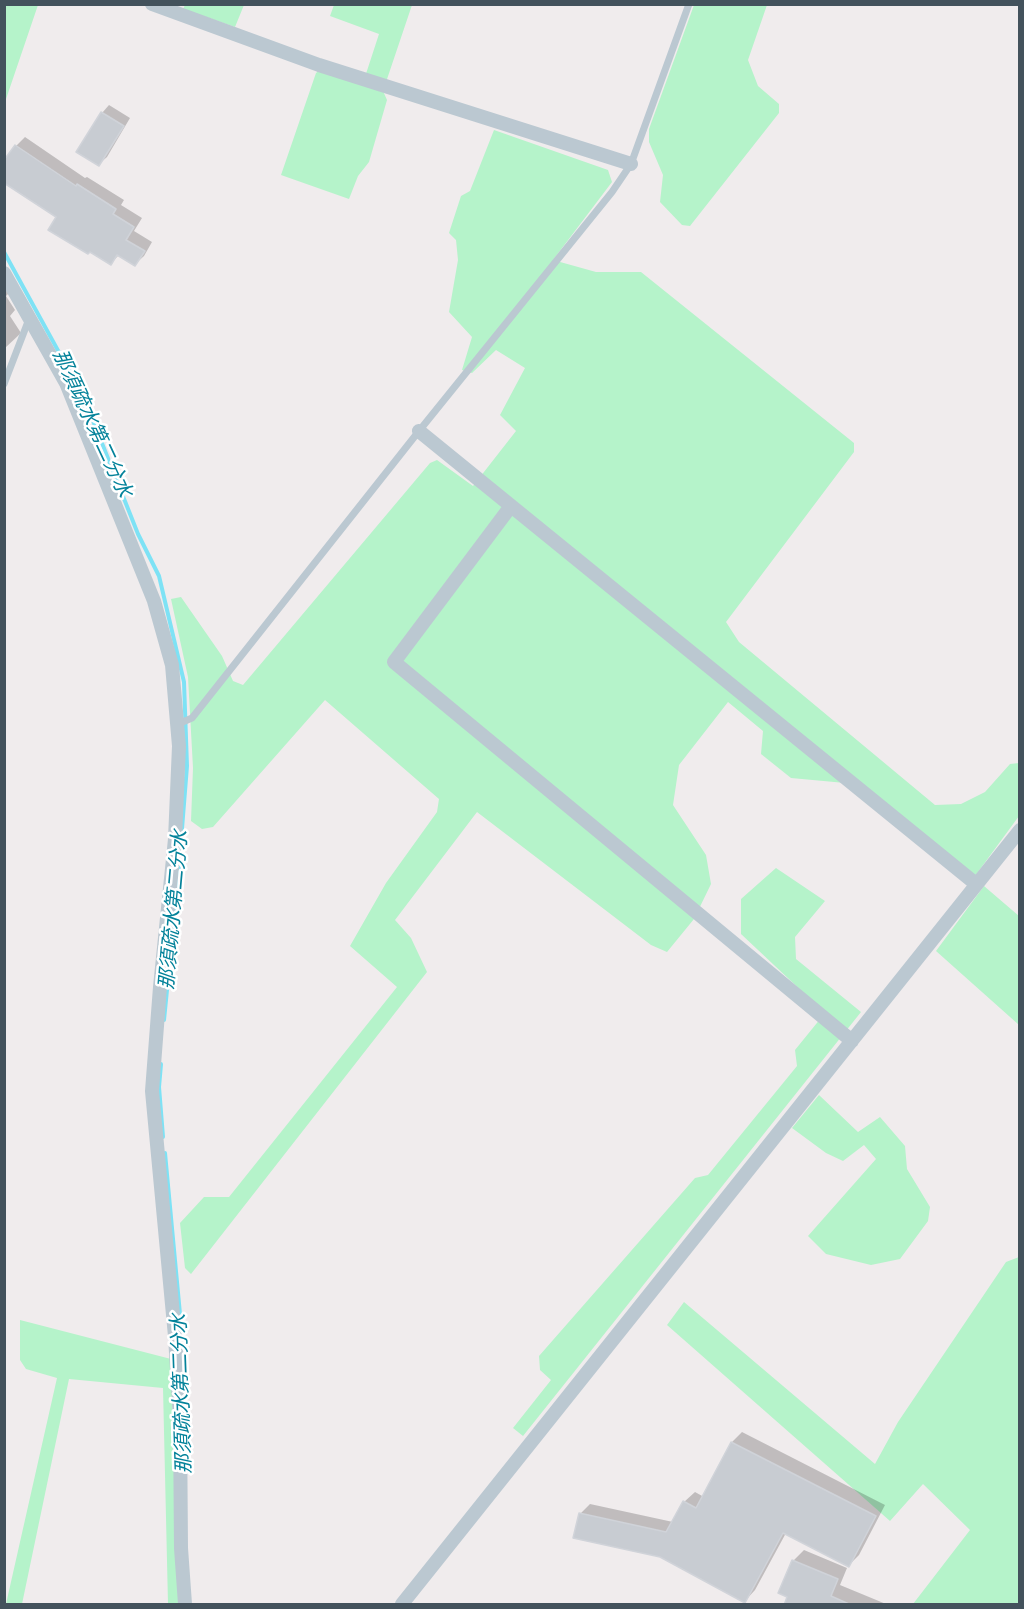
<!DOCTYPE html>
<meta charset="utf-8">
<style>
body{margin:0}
#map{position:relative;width:1024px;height:1609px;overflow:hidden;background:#f0eced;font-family:Jost,sans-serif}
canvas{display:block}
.frame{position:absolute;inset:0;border:6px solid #43525c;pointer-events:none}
</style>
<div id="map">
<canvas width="1024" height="1609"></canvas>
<div class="frame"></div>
</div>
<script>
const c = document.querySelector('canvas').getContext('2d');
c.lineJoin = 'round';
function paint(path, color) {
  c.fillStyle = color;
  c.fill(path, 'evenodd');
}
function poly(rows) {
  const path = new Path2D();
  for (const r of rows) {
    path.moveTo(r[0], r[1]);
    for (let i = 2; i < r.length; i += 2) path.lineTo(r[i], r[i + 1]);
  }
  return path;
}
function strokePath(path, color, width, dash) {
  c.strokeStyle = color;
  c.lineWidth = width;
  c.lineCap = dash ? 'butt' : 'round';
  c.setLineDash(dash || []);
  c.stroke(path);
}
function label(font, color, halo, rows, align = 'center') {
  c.font = font + ' Jost,"Noto Sans JP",sans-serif';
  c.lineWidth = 5;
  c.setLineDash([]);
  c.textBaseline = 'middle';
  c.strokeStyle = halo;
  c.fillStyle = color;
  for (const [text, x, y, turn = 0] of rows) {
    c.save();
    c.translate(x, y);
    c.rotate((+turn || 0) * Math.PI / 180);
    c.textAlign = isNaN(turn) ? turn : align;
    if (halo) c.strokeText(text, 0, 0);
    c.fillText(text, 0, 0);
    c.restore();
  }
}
const green = poly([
 [5,4,38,5,5,102,4,5],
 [185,5,244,5,235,27,183,9],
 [334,5,412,5,383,91,387,100,369,162,358,176,349,199,281,175,316,73,320,70,363,83,379,34,330,16],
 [694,5,767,5,748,60,758,86,779,104,779,113,690,226,682,225,660,202,663,175,649,142,649,129],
 [494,130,608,170,612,182,553,260,596,272,641,272,854,443,854,452,726,622,739,642,935,805,961,804,985,792,1010,764,1019,763,1019,816,975,876,845,783,791,778,761,754,763,731,728,702,679,765,673,805,706,855,711,884,694,919,667,952,651,945,477,812,395,920,411,938,427,972,191,1274,185,1268,180,1223,204,1197,229,1197,397,987,350,946,386,883,437,812,439,799,325,700,213,827,202,829,191,821,193,768,188,677,171,599,181,597,222,656,233,681,243,685,430,463,437,460,473,486,516,431,500,415,525,368,496,350,472,373,462,370,472,337,449,312,458,260,456,240,449,233,461,196,470,191],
 [776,868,825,901,795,937,796,959,861,1012,523,1436,513,1428,551,1380,540,1370,539,1356,695,1178,708,1175,797,1066,795,1050,825,1013,741,934,741,899],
 [984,886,1019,916,1019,1025,936,951],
 [819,1095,858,1132,880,1117,905,1146,907,1169,930,1207,928,1221,900,1259,871,1265,826,1254,808,1236,876,1159,864,1145,843,1161,826,1153,792,1128],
 [1019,1257,1019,1604,913,1604,970,1530,923,1484,890,1521,667,1325,684,1302,875,1464,898,1422,1006,1262],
 [20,1320,171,1359,177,1563,181,1604,168,1604,163,1388,69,1379,22,1604,6,1604,57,1378,26,1369,20,1360]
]);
const shadow = poly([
 [109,105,130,118,107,157,99,164,102,113],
 [25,137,85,178,87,177,124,200,121,205,142,218,134,231,152,242,144,256,135,264,119,255,111,263,58,217,16,146],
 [4,281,11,291,6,296,15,310,10,316,21,333,4,349],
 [742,1432,885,1505,859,1555,849,1565,786,1533,755,1590,745,1601,580,1514,590,1504,673,1522,684,1502,695,1492,704,1497,732,1442],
 [804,1550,847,1568,840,1585,886,1604,785,1604,789,1596,793,1561]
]);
const stream = poly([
 [4,252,84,398,138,534,159,576,184,682,187,766,181,841],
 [164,1020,180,860],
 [161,1064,159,1087,163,1137],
 [165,1153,181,1325]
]);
const building = poly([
 [101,112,124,126,99,166,76,152,101,112],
 [15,145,76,186,77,184,116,209,113,214,134,227,126,240,145,251,135,266,117,255,111,265,90,252,88,254,48,230,56,217,4,183,4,160,15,145],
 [731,1442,876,1516,849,1567,783,1533,745,1603,660,1557,573,1538,579,1513,666,1532,683,1501,696,1508,731,1442],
 [792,1560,838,1579,831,1596,851,1605,784,1605,787,1597,778,1593,792,1560]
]);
const lane = poly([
 [4,384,29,319],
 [178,724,192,718,419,431,612,192,631,164,689,4]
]);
const street = poly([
 [152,4,319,65,631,164],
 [4,273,66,383,154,601,172,665,179,746,175,839,160,987,152,1091,175,1336,180,1420,181,1548,185,1604],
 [419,431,976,884],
 [511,506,394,662,852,1041],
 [402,1604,1020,830]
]);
const waterNames = [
 ["那須疏水第二分水",91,424,65],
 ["那須疏水第二分水",175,910,-85],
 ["那須疏水第二分水",183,1394,-92]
];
paint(green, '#b5f3ca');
paint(shadow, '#0003');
strokePath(stream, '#7ee2f5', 4);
paint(building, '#c8ccd2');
strokePath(building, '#d0d3d9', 1.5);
strokePath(lane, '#bbc8d1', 7);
strokePath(street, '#bbc8d1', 14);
label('italic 20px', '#03829a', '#fff', waterNames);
</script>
